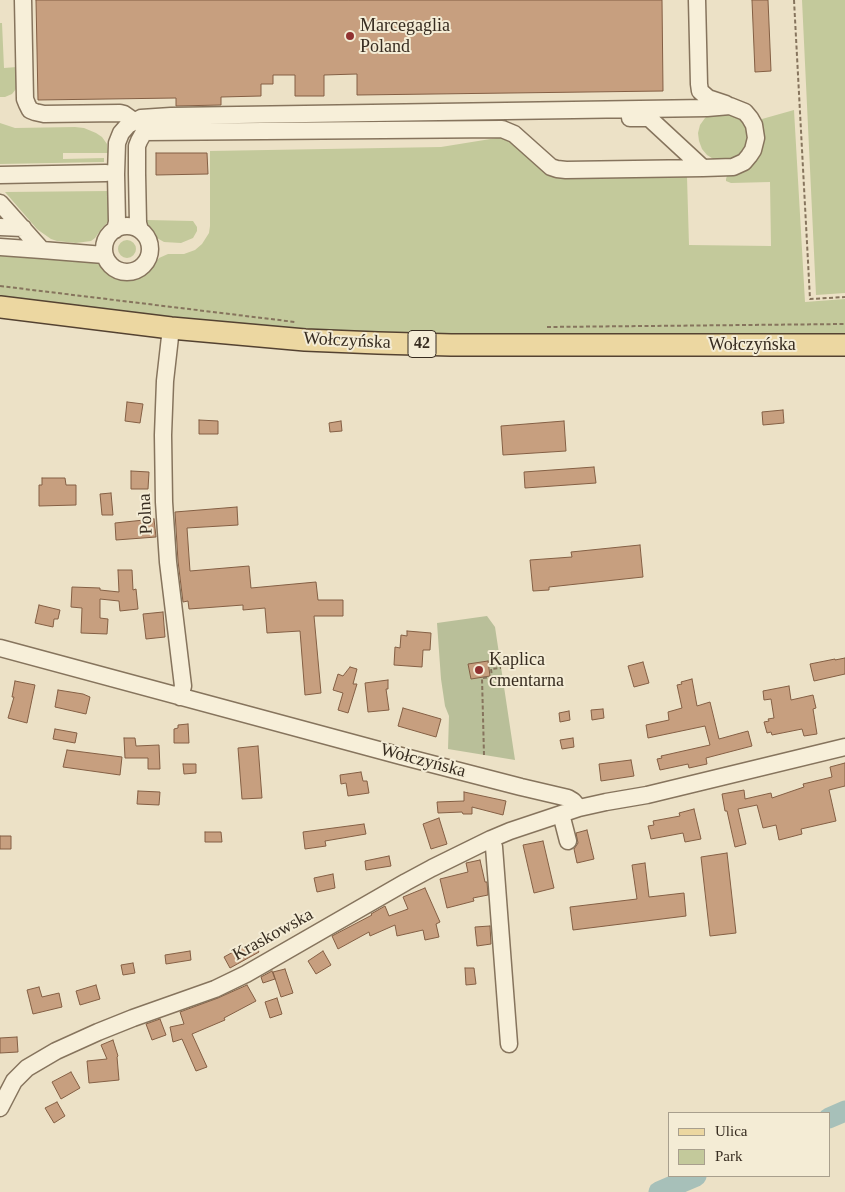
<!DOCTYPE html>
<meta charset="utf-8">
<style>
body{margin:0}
#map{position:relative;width:845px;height:1192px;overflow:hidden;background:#ece1c6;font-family:Georgia,serif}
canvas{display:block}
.legend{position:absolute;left:668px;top:1112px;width:162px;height:65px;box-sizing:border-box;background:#f4ecd5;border:1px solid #a89f8d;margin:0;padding:6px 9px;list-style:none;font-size:15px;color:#372c20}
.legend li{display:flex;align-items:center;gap:10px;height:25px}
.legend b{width:25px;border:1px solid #a89f8d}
</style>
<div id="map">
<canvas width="845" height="1192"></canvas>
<ul class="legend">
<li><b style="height:6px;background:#ecd7a1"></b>Ulica</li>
<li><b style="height:14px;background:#c3c99b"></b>Park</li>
</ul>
</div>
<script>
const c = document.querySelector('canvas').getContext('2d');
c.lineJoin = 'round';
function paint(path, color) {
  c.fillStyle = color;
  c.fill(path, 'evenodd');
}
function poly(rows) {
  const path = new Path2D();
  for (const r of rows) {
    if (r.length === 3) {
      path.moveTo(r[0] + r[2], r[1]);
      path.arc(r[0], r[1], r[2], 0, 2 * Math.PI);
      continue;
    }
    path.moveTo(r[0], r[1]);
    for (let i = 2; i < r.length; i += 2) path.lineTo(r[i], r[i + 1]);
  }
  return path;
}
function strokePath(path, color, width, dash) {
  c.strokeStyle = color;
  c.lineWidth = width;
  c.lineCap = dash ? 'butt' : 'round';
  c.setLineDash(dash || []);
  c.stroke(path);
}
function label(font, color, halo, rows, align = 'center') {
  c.font = font + ' Georgia,serif';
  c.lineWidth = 4;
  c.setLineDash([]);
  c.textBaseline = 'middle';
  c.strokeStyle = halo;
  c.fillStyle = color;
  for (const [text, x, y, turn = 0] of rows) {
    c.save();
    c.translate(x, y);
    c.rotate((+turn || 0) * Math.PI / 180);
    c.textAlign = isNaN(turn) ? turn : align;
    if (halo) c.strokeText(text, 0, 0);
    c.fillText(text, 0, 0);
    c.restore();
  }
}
const green = poly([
 [802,0,845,0,845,293,816,295],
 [0,23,2,23,4,68,17,67,18,80,16,89,12,94,5,97,0,97],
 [719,110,743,117,751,134,746,150,732,161,715,160,707,155,702,149,699,141,698,133,700,125,705,118,711,113],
 [794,110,805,302,845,299,845,336,449,339,258,331,0,298,0,254,96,262,106,268,113,274,120,277,128,277,139,276,150,269,159,258,168,254,184,254,195,250,202,244,209,233,210,226,210,151,441,147,509,136,556,176,561,179,687,177,689,245,771,246,770,182,731,183,726,181,726,179,727,176,730,175,763,135,762,119],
 [0,123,15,128,75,127,84,128,96,133,102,137,107,144,108,153,63,153,63,159,104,158,104,162,0,164],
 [142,185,146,185,147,220,193,221,197,227,197,231,193,238,181,243,164,242,157,238,144,222],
 [109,191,109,219,107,223,102,228,95,238,91,241,76,243,57,241,51,239,41,232,37,229,5,192],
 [127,249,9]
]);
const cemetery = poly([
 [487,616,495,627,515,760,448,749,449,716,445,706,441,679,437,623]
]);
const river = poly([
 [829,1118,845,1111],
 [659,1192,696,1176]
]);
const building = poly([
 [36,0,662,0,663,91,357,95,357,74,324,75,324,96,295,96,295,75,273,75,273,84,261,84,261,96,221,97,221,105,176,106,176,98,38,100,36,0],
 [752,0,768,0,771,71,755,72,752,0],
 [156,153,207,153,208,174,156,175,156,153],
 [127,402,143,404,140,423,125,421,127,402],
 [783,410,784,423,763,425,762,412,783,410],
 [199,420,218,421,218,434,199,434,199,420],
 [341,421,342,431,330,432,329,423,341,421],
 [564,421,566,451,503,455,501,426,564,421],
 [594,467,596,483,525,488,524,472,594,467],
 [131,471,149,472,148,489,131,489,131,471],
 [42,478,65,478,66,485,76,485,76,505,39,506,39,485,42,485,42,478],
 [111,493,113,515,102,515,100,494,111,493],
 [237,507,238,525,187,528,190,571,249,566,251,588,316,582,318,600,343,600,343,616,314,616,321,693,305,695,300,631,267,633,265,608,243,610,243,605,189,609,188,601,183,602,178,561,175,512,237,507],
 [154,519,156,537,116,540,115,523,154,519],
 [640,545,643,577,549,587,549,590,533,591,530,560,572,557,571,552,640,545],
 [118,570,132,570,133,590,136,589,138,609,120,611,119,601,100,599,100,618,108,619,107,634,81,633,82,608,71,607,72,587,100,588,100,590,119,592,118,570],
 [39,605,60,610,58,619,54,619,53,627,35,623,39,605],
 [163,612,165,637,146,639,143,614,163,612],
 [407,631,431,633,430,650,423,650,422,667,394,665,395,647,400,648,401,635,407,636,407,631],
 [845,658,845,674,814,681,810,664,835,659,835,660,845,658],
 [488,661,490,676,471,679,468,664,488,661],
 [643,662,649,683,634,687,628,666,643,662],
 [350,667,357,669,353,684,357,684,348,713,338,710,343,693,333,690,338,674,343,676,350,667],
 [692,679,697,706,710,702,719,739,748,731,752,746,706,758,707,764,689,768,688,764,660,770,657,759,662,758,661,756,710,745,705,726,648,738,646,725,669,720,668,712,682,708,677,685,682,684,681,682,692,679],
 [388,680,388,689,386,689,389,710,368,712,365,683,388,680],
 [15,681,35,685,27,723,8,718,14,697,12,697,15,681],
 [789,686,791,700,813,695,816,708,813,709,817,734,804,736,802,729,772,735,771,732,767,733,764,722,769,721,768,719,774,718,771,699,764,700,763,691,789,686],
 [58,690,83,694,90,697,86,714,55,707,58,690],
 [403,708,441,719,436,737,398,726,403,708],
 [603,709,604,718,592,720,591,710,603,709],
 [569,711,570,720,560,722,559,713,569,711],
 [188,724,189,743,174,743,174,729,178,728,178,725,188,724],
 [55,729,77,733,75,743,53,739,55,729],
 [124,738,135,738,136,746,159,745,160,769,148,769,148,758,125,758,124,738],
 [573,738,574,747,562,749,560,740,573,738],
 [258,746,262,798,242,799,238,748,258,746],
 [67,750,122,757,120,775,63,767,67,750],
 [631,760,634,776,601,781,599,764,631,760],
 [845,763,845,786,829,790,836,821,801,829,802,834,779,840,776,825,763,828,757,805,738,809,746,844,735,847,727,811,725,811,722,794,744,790,745,799,771,793,772,798,804,787,803,784,832,777,830,767,845,763],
 [183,764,196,764,196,773,184,774,183,764],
 [361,772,363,781,367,781,369,793,348,796,346,783,341,784,340,775,361,772],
 [138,791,160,792,159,805,137,804,138,791],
 [464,792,506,801,503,815,472,807,472,814,463,814,462,812,438,813,437,802,464,801,464,792],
 [694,809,701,839,685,842,683,833,651,839,648,826,654,825,653,821,680,816,679,813,694,809],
 [439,818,447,844,431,849,423,824,439,818],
 [364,824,366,834,325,841,326,846,305,849,303,832,364,824],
 [587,830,594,859,577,863,574,849,578,843,576,833,587,830],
 [205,832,221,832,222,842,205,842,205,832],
 [0,836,11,836,11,849,0,849,0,836],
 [543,841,554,888,534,893,523,845,543,841],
 [727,853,736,933,710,936,701,857,727,853],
 [389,856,391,866,366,870,365,861,389,856],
 [480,860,485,882,487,882,488,895,473,898,474,901,447,908,440,879,468,872,466,863,480,860],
 [645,863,649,897,684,893,686,916,573,930,570,907,637,899,632,865,645,863],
 [333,874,335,888,317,892,314,878,333,874],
 [425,888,440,922,436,924,439,937,425,940,423,930,397,936,395,925,370,936,369,932,338,949,332,936,372,915,371,914,385,906,389,916,408,909,403,897,425,888],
 [490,926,491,944,477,946,475,927,490,926],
 [253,941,259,952,230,968,224,957,253,941],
 [190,951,191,960,166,964,165,955,190,951],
 [323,951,331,965,316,974,308,961,323,951],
 [133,963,135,973,123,975,121,965,133,963],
 [465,968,474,968,476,984,466,985,465,968],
 [285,969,293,993,281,997,273,972,285,969],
 [272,971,275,979,263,983,261,977,272,971],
 [96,985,100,999,80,1005,76,991,96,985],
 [247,985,256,1001,224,1018,225,1020,192,1034,207,1067,196,1071,182,1039,173,1042,170,1027,184,1024,180,1012,218,998,247,985],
 [39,987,42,997,59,993,62,1007,33,1014,27,990,39,987],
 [277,998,282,1014,270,1018,265,1002,277,998],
 [160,1019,166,1035,152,1040,146,1024,160,1019],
 [17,1037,18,1052,0,1053,0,1038,17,1037],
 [113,1040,118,1056,117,1057,119,1080,89,1083,87,1061,107,1059,101,1045,113,1040],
 [71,1072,80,1088,61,1099,52,1082,71,1072],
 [57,1102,65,1116,54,1123,45,1108,57,1102]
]);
const path = poly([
 [794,0,810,299,845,297],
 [0,286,295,322],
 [547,327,845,324],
 [484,755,482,678,492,677,491,669,501,668]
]);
const minor = poly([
 [23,0,25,99,27,104,30,110,35,112,44,114,120,113,124,114,134,121],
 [697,0,699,84,700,91,708,98,726,104],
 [630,118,649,118,703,168],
 [0,175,106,173],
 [0,203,42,250,104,255],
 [127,249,23],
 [0,227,23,228],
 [115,230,117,222,116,174,117,143,121,133,128,125,141,118,171,116,707,108,730,106,745,112,750,118,754,125,756,138,753,150,749,156,744,162,733,167,703,168,566,170,557,169,551,167,514,134,502,129,144,132],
 [140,230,138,223,137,174,137,146,139,141,144,132,153,127],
 [0,247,42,250],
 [171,328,165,381,163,435,164,502,168,562,183,686,180,697],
 [0,648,401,756,521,787,568,798,573,801,579,808],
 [561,814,568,841],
 [491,839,494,847,509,1044],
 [0,1108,14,1081,27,1068,56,1051,98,1032,133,1018,215,989,246,974,406,882,432,868,491,839,510,831,579,808,606,802,647,795,845,747]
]);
const major = poly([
 [0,307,171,328,305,340,378,343,451,345,845,345]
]);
const markers = [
 [350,36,5,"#913231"],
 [479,670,5,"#913231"]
];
const shields = [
 [422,344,28]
];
const shieldNames = [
 ["42",422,344]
];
const poiNames = [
 ["Marcegaglia",360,26],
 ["Poland",360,47],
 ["Kaplica",489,660],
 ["cmentarna",489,681]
];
const streetNames = [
 ["Wołczyńska",347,341,3],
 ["Wołczyńska",752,345],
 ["Polna",146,514,-93],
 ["Wołczyńska",423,761,15],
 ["Kraskowska",273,935,-29]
];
paint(green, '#c3c99b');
paint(cemetery, '#b9bf99');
strokePath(river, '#a7c0b9', 21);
paint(building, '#c79f7f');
strokePath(building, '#845f44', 1);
strokePath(minor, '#86745d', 19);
strokePath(major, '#544231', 24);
strokePath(path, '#86745d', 2, [4, 2.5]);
strokePath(minor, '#f7efd9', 16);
strokePath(major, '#ecd7a1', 21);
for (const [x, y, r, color] of markers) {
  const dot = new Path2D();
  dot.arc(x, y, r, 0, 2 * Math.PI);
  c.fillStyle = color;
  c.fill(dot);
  strokePath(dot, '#f4ecd5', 2);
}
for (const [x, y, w] of shields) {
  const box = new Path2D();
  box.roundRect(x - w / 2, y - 13.5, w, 27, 4);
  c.fillStyle = '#f4ecd5';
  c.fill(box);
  strokePath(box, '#372c20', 1);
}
label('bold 16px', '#372c20', null, shieldNames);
label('18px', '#372c20', '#f4ecd5', poiNames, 'left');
label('18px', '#372c20', '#f4ecd5', streetNames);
</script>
